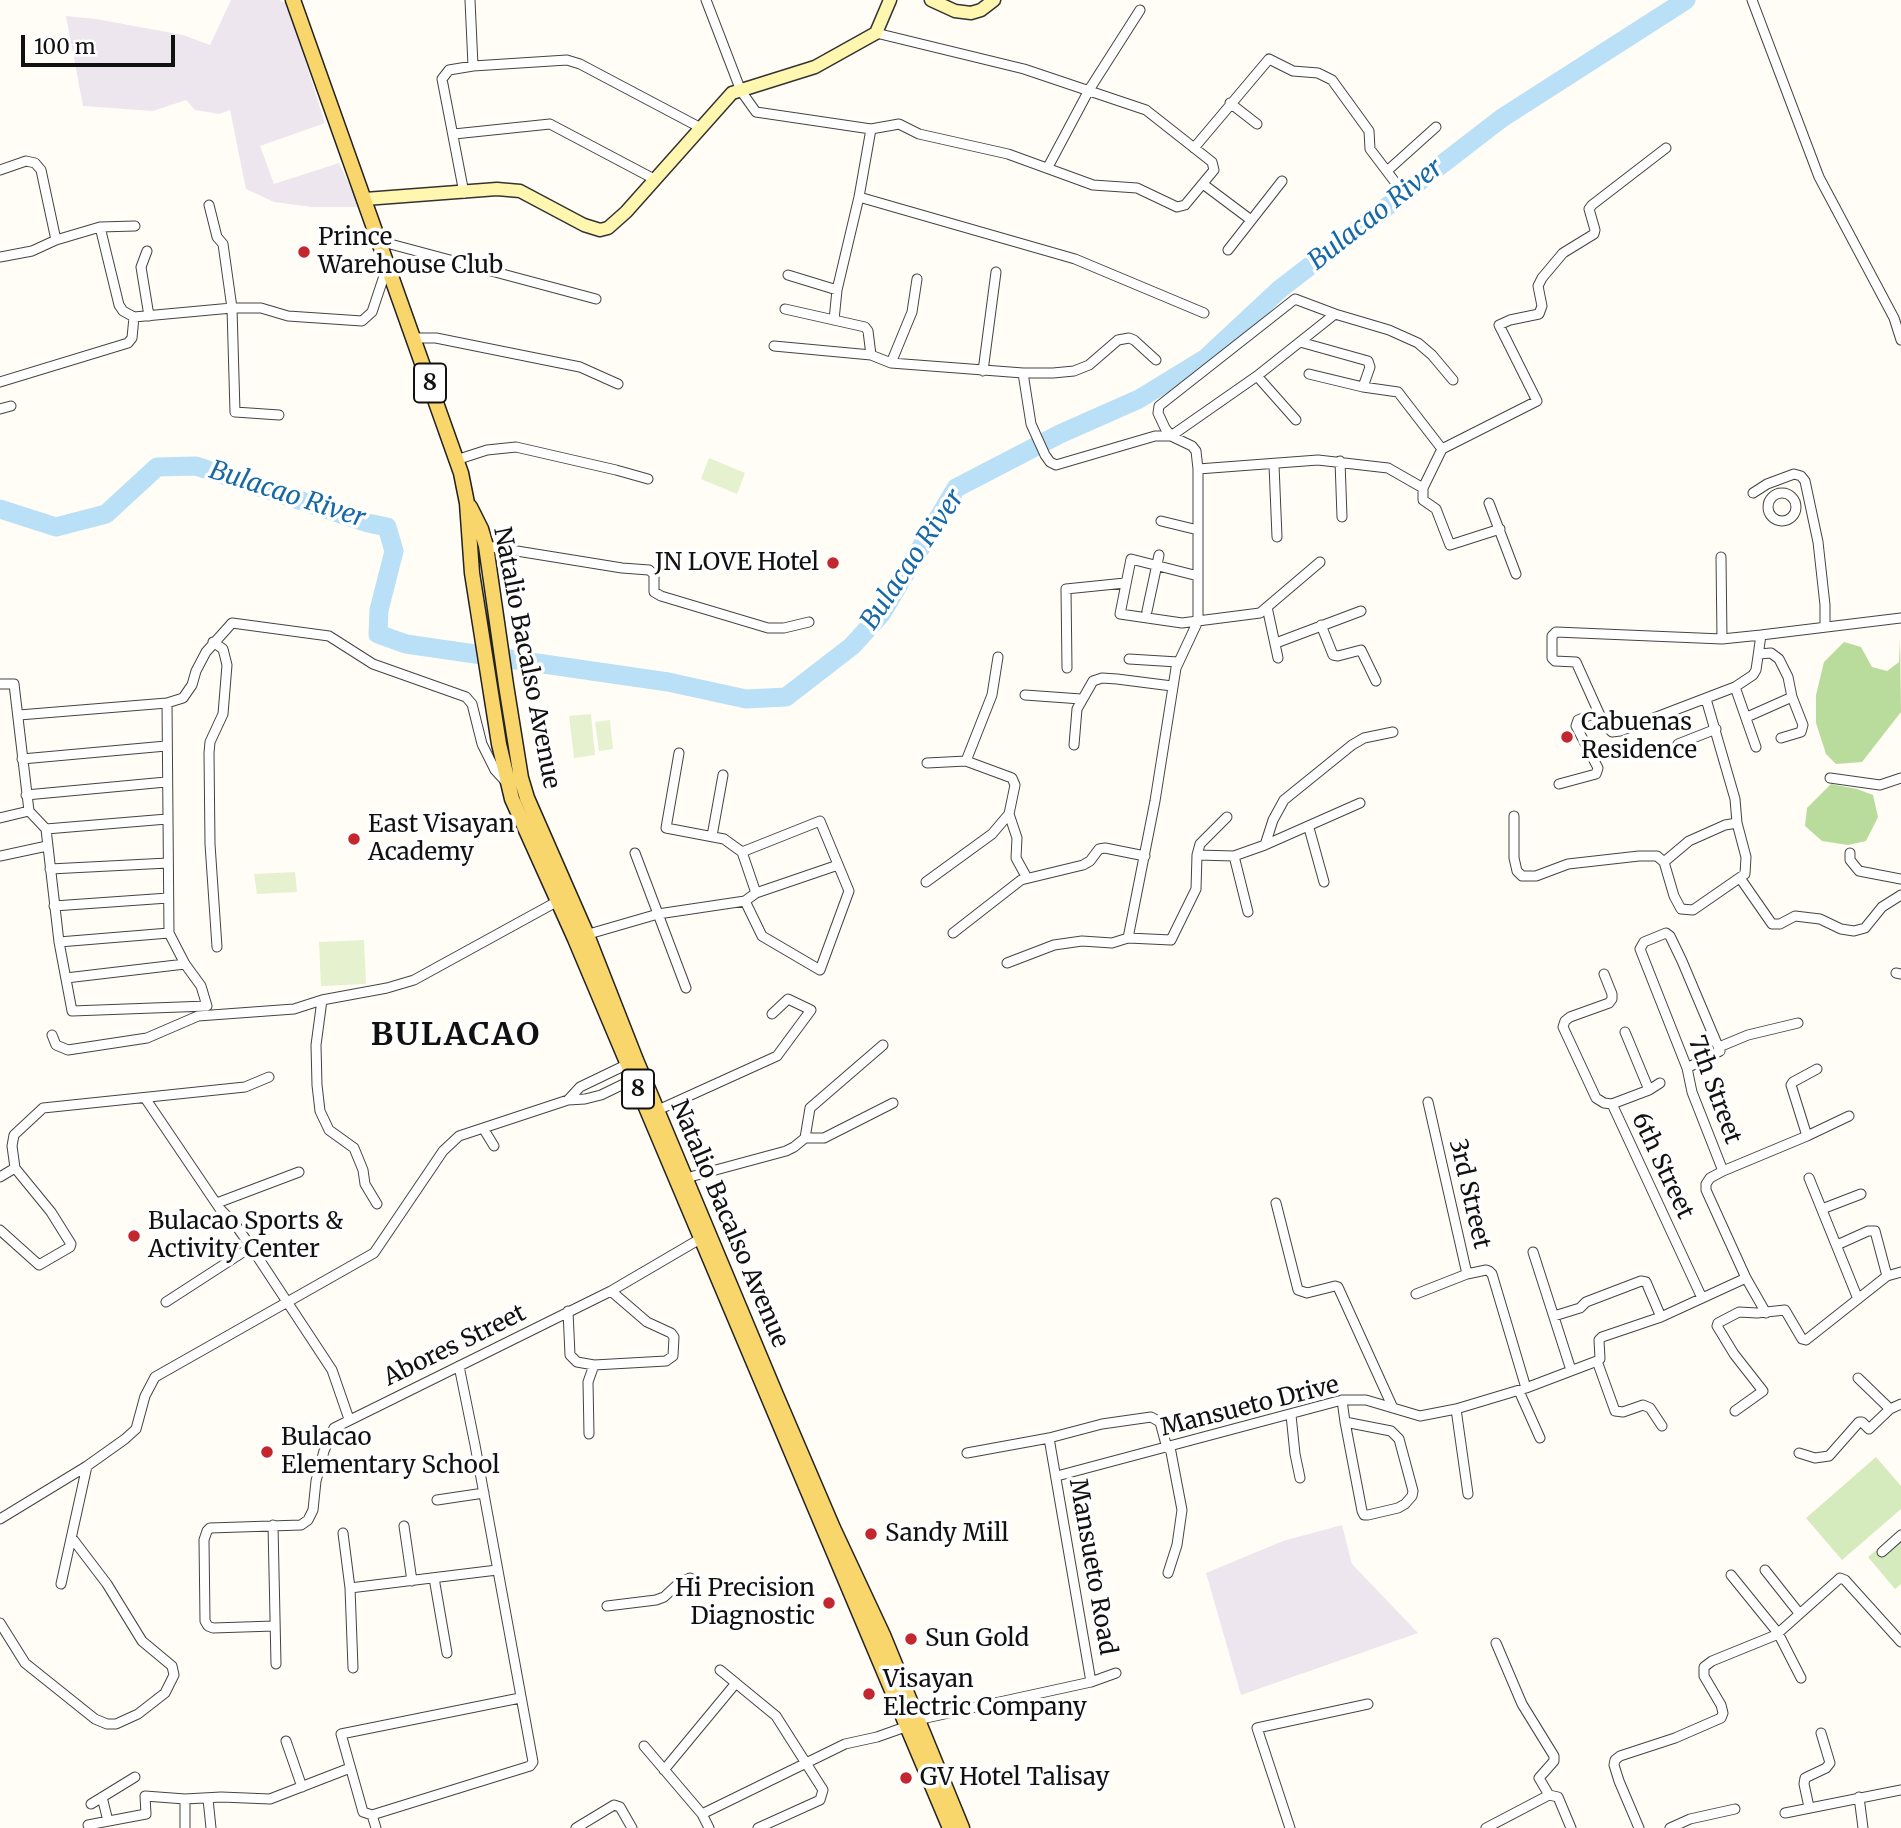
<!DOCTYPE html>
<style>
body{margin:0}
#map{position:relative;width:1901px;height:1828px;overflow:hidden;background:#fffdf5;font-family:Merriweather,serif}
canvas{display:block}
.scale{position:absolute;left:21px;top:35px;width:154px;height:32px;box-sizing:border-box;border:4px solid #111;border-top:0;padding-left:9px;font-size:21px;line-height:24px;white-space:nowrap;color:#111;-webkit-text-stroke:5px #fff;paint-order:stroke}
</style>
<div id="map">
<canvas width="1901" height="1828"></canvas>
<div class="scale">100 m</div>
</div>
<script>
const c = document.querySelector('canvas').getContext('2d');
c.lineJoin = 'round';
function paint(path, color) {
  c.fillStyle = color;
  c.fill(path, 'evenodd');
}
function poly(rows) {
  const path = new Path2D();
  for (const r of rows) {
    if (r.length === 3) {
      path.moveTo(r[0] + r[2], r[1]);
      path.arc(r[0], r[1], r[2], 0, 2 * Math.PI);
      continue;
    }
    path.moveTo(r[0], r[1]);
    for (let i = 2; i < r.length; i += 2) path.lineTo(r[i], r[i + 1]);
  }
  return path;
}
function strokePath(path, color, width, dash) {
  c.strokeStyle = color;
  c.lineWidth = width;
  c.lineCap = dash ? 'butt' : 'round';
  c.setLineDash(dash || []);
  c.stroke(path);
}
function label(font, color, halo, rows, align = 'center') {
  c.font = font + ' Merriweather,serif';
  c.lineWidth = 7;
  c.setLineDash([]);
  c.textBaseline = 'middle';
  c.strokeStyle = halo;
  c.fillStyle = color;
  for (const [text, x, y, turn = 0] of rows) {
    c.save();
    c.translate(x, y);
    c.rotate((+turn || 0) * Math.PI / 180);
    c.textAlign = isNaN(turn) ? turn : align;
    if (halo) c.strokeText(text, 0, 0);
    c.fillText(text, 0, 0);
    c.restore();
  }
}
const industrial = poly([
 [231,0,279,0,287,4,325,123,260,146,274,184,339,163,360,207,312,207,274,202,246,189,230,110,219,114,195,110,186,100,153,111,83,106,66,16,96,19,183,35,210,45],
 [1342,1525,1352,1564,1418,1633,1241,1695,1206,1573,1283,1541]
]);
const green = poly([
 [1876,1457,1901,1486,1901,1509,1842,1560,1806,1518],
 [1901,1530,1901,1584,1895,1589,1868,1557]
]);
const forest = poly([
 [1900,639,1901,712,1862,762,1836,764,1826,754,1816,723,1816,695,1824,662,1844,642,1861,647,1872,667,1887,671,1899,662],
 [1831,784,1857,789,1873,795,1878,817,1866,841,1848,845,1822,841,1805,826,1807,808]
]);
const pitch = poly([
 [709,458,745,473,737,494,701,479],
 [591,714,595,755,574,758,569,716],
 [610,720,613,749,599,751,595,722],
 [295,872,297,892,257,894,254,874],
 [364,940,366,984,321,986,319,942]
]);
const river = poly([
 [0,509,56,527,106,514,157,467,196,466,368,523,387,527,394,551,379,610,378,634,406,644,668,682,746,699,786,697,852,646,882,613,956,488,1060,434,1139,399,1206,358,1280,289,1502,118,1686,0]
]);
const street = poly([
 [470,0,473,66],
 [706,0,741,91,756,112,871,129,899,124,919,134,1008,154,1093,185,1137,188,1177,207,1185,205,1214,170,1212,162,1146,110,1024,69,876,33],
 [1752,0,1819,177,1894,318,1901,340],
 [1230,103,1257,124],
 [454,134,550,124,656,180],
 [1194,148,1269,59,1293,71,1318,73,1332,80,1369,131,1370,149,1395,182],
 [1048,167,1089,90,1140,10],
 [0,170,26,161,35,163,41,170,56,240],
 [1387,171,1436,127],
 [1203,184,1251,220],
 [464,193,442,79,449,70,473,66,567,60,580,64,701,128],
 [859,197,1075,259,1204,313],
 [209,205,217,237,223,244,232,308,235,412,279,415],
 [100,227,119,305,123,311,134,317,232,308,261,308,288,316,362,321,372,312,387,267],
 [379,241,596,299],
 [1228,250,1282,181],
 [147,251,141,267,149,316],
 [0,257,32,251,56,240,100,227,135,226],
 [788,275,837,290],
 [785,309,865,327,868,331,871,355],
 [1335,314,1257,376,1171,436,1165,428,1158,413,1159,406,1295,299,1335,314,1389,330,1418,343,1432,355,1453,380],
 [834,320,837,290,859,197,871,129],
 [414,338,436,338,580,367,618,384],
 [1300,342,1368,361,1370,367,1363,387],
 [774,346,871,355,891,363,1023,373,1053,373,1074,371,1089,365,1118,340,1129,338,1134,340,1156,360],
 [891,363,912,312,917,279],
 [983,371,996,272],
 [1023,373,1031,424,1045,455,1050,462,1056,465,1155,436,1171,436,1192,446,1196,451,1198,469,1198,621,1176,668,1155,801,1128,938],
 [1309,374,1363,387,1398,392,1442,449],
 [1257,376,1296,420],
 [0,382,128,343,132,338,134,317],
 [0,409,11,406],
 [456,460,487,450,516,447,616,470,648,479],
 [1340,461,1342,517],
 [1274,465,1277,537],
 [1198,469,1318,460,1388,468,1423,488,1423,500,1436,509,1450,545,1500,529],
 [1423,488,1442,449,1537,401,1499,325,1510,320,1539,314,1542,306,1538,286,1542,278,1563,253,1594,234,1595,230,1589,209,1592,205,1666,148],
 [1753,493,1767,484,1794,474,1801,476,1805,481,1818,542,1825,605,1825,627],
 [1782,507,14],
 [1489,503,1516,574],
 [1161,521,1198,530],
 [486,546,622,568,649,570,654,574,654,592,661,596,768,628,784,628,809,622],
 [1721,557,1722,639],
 [1198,576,1131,559,1120,614,1182,623,1260,613,1320,562],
 [1267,607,1278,658],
 [1147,611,1159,555],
 [1321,625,1333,655,1338,656,1361,650,1376,681],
 [1761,635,1722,639,1556,632,1552,636,1552,658,1555,661,1576,662,1603,722,1612,732,1620,731,1735,687,1753,675,1756,670,1761,635,1901,618],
 [213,642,223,649,227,665,223,714,210,742,209,753,210,844,217,947],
 [1276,643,1361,611],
 [1759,654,1771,653,1779,659,1788,677,1792,697,1803,725,1801,732,1781,738],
 [1129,659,1178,662],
 [1067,668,1066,589,1125,583],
 [0,684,14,684,29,811,46,829,59,942,72,1011,207,1006,201,986,185,964,169,933,167,703],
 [1735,687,1756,747],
 [1025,695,1081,699],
 [1706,699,1735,799,1737,823],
 [19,715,167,703,183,698,192,685,196,671,206,652,232,623,329,636,373,664,466,697,472,704,482,744,495,770,506,782],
 [1747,717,1792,697],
 [1678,744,1716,729],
 [1074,745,1077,709,1093,681,1102,678,1117,679,1172,686],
 [679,753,666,828,724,839,742,852,756,893],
 [22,759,166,746],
 [966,761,992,695,998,657],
 [927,763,966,761,1012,778,1015,785,1009,814,1017,838,1016,858,1027,878],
 [1830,778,1880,785,1901,778],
 [1559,784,1596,774,1598,768,1576,726,1578,720,1598,712],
 [26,795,166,782],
 [1514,816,1514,858,1517,871,1522,876,1536,876,1568,864,1639,856,1657,856,1664,862,1674,896,1681,909,1693,910,1745,874,1746,857,1737,823,1725,825,1689,841,1664,862],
 [0,818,29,811],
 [1309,828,1324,882],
 [46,829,167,819],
 [712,836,723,775],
 [1265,845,1360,803],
 [742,852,820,821,849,891,820,970,762,936,745,901],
 [635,853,686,988],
 [1850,853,1850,860,1859,871,1901,879],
 [1197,855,1234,856,1265,845,1273,820,1284,800,1352,745,1364,738,1393,732],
 [0,856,47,846],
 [1234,856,1248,912],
 [50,869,168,863],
 [1740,878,1772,924,1780,924,1795,916,1820,919,1841,929,1854,931,1865,928,1882,907,1901,895],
 [926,882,992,834,1009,814],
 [54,906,168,898],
 [953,933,1021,880,1083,865,1090,861,1099,849,1105,848,1145,856],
 [582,936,658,914,745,901,756,893,838,865],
 [59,942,169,933],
 [1007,963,1054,945,1082,941,1112,943,1128,938,1171,940,1196,889,1197,855,1200,844,1227,817],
 [1896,973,1901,974],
 [1604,974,1612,994,1612,999,1609,1003,1570,1017,1565,1021,1563,1027,1596,1098,1604,1103,1612,1104],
 [66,978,185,964],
 [322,1000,316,1045,317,1085,320,1111,329,1130,354,1148,363,1170,365,1184,377,1204],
 [1625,1032,1649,1090],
 [52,1035,56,1045,68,1050,147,1038,198,1016,294,1009,322,1000,387,988,414,980,558,901],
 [1719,1047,1748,1035,1798,1023],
 [1687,1068,1720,1051,1682,961,1670,936,1666,933,1644,942,1640,949,1687,1068,1692,1092,1723,1171],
 [145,1098,220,1209,235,1224,251,1247,332,1370,349,1419],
 [568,1100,580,1087,632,1062],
 [1428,1102,1467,1274],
 [1612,1104,1702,1298],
 [1612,1104,1649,1090,1660,1083],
 [658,1110,777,1056,811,1010,788,999,772,1014],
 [483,1128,494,1146],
 [1807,1136,1849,1116],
 [805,1138,824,1138,893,1103],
 [0,1177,15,1168,12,1146,14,1135,43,1108,245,1087,269,1077],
 [686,1178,786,1151,794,1147,805,1138,810,1108,883,1045],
 [1809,1178,1858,1299],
 [217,1203,299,1172],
 [1276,1203,1298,1290,1307,1293,1335,1286,1338,1287,1393,1408],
 [1822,1209,1861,1194],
 [0,1230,39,1265,70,1247,71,1244,51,1212,15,1168],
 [1837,1245,1868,1231,1875,1231,1887,1276],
 [1533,1252,1571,1370],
 [1416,1294,1467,1274,1486,1270,1489,1271,1492,1274,1526,1388],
 [166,1302,251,1247],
 [568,1311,570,1355,577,1362,594,1365,666,1361,673,1356,674,1337,671,1333,647,1322,611,1291],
 [1766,1313,1746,1278,1706,1190,1706,1184,1710,1178,1723,1171,1807,1136,1791,1085,1793,1082,1817,1069],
 [1554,1316,1580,1308,1586,1302,1641,1281,1646,1282,1661,1317],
 [1597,1361,1615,1411,1623,1412,1643,1405,1650,1408,1662,1426],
 [459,1366,475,1445,533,1762,530,1766,372,1815,363,1812,341,1734,520,1698],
 [1858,1378,1890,1409],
 [1519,1391,1540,1438],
 [1342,1400,1345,1422,1362,1511,1364,1515,1368,1515,1398,1508,1405,1504,1412,1496,1413,1491,1399,1439,1391,1431,1345,1422],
 [1456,1409,1468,1494],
 [1735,1411,1763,1391,1734,1354,1717,1326,1718,1323,1739,1312,1757,1313,1785,1310,1802,1339,1806,1340,1887,1276,1901,1272],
 [1291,1415,1295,1454,1300,1478],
 [589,1434,588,1382,594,1365],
 [1049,1438,1091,1682],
 [967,1453,1049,1438,1102,1424,1151,1417,1160,1422,1167,1448],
 [1799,1453,1815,1458,1829,1456,1859,1422,1862,1422,1869,1429,1890,1409,1901,1404],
 [1057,1476,1342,1400,1366,1400,1420,1416,1456,1409,1526,1388,1597,1361,1600,1359,1599,1340,1602,1337,1661,1317,1746,1278],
 [437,1500,484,1493],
 [0,1519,87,1466,125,1439,136,1429,145,1396,155,1377,374,1253,443,1151,459,1136,568,1100,585,1099,601,1095,636,1078],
 [273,1525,276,1664],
 [404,1526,412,1581],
 [343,1533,350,1588,353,1668],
 [1882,1552,1901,1535],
 [1765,1570,1799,1613],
 [1168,1573,1177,1545,1182,1510,1170,1447],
 [1731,1575,1778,1633,1801,1678],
 [434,1578,447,1653],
 [61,1584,87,1466],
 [350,1588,497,1570],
 [607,1606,656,1600,664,1597,678,1584,690,1578],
 [0,1623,25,1663,95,1719,107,1724,116,1724,138,1714,165,1693,174,1675,172,1666,142,1641,107,1584,72,1538],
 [274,1626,213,1628,208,1626,205,1621,204,1540,207,1531,210,1528,301,1525,308,1520,313,1510,316,1481,324,1451,334,1428,611,1291,705,1236],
 [1496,1643,1522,1704,1554,1756,1554,1761,1539,1778,1549,1795,1558,1797,1571,1828],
 [720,1670,776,1716,823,1790,820,1800,758,1828],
 [286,1741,302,1787],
 [644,1746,702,1814,709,1828],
 [664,1770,736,1683],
 [102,1797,108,1821],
 [1859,1797,1863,1828],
 [185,1799,185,1828],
 [208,1799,211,1828],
 [91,1804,135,1777],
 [1809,1807,1804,1784,1805,1778,1826,1768,1830,1763,1821,1733],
 [1785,1813,1901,1790],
 [702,1814,845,1744,877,1737,908,1726,917,1720,1091,1682,1116,1673],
 [372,1815,376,1828],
 [88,1825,146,1814,145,1796,185,1799,221,1797,270,1799,350,1768],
 [576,1828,614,1805,620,1807,632,1828],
 [1290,1828,1257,1728,1368,1704],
 [1486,1828,1549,1795],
 [1639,1828,1619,1781,1614,1765,1615,1760,1620,1756,1675,1738,1721,1718,1723,1713,1721,1705,1704,1676,1704,1667,1712,1661,1776,1635,1840,1578,1845,1580,1901,1642],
 [1670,1828,1690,1819,1735,1809]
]);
const secondary = poly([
 [931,0,955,11,971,13,981,10,994,0],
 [365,199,497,189,520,191,584,225,600,230,608,228,626,212,732,93,815,67,876,33,890,0]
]);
const primary = poly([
 [293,0,461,473,467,503,472,573,499,744,512,799,575,939,950,1828],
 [470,507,481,529,486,546,506,685,521,778,527,798,587,935,636,1060,776,1395,833,1528,883,1635,962,1828]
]);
const markers = [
 [304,252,7,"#c4262e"],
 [833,563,7,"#c4262e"],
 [1567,737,7,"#c4262e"],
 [354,839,7,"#c4262e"],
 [134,1236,7,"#c4262e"],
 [267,1452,7,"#c4262e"],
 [871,1534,7,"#c4262e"],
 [829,1603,7,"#c4262e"],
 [911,1639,7,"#c4262e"],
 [869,1694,7,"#c4262e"],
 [906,1778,7,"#c4262e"]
];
const shields = [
 [430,383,32],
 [638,1089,32]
];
const shieldNames = [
 ["8",430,383],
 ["8",638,1089]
];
const poiNames = [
 ["Prince",318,238],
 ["Warehouse Club",318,266],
 ["JN LOVE Hotel",819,563,"right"],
 ["Cabuenas",1581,723],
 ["Residence",1581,751],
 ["East Visayan",368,825],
 ["Academy",368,853],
 ["Bulacao Sports &",148,1222],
 ["Activity Center",148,1250],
 ["Bulacao",281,1438],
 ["Elementary School",281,1466],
 ["Sandy Mill",885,1534],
 ["Hi Precision",815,1589,"right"],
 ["Diagnostic",815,1617,"right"],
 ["Sun Gold",925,1639],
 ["Visayan",883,1680],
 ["Electric Company",883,1708],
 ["GV Hotel Talisay",920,1778]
];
const streetNames = [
 ["Natalio Bacalso Avenue",526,658,79],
 ["7th Street",1714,1090,70],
 ["6th Street",1662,1166,65],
 ["3rd Street",1469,1194,77],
 ["Natalio Bacalso Avenue",729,1224,67],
 ["Abores Street",455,1346,-26],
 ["Mansueto Drive",1250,1407,-14],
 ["Mansueto Road",1092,1567,80]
];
const waterNames = [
 ["Bulacao River",1376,215,-38],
 ["Bulacao River",287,495,18],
 ["Bulacao River",913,560,-56]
];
const districtNames = [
 ["BULACAO",456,1036]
];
paint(industrial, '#eee6ef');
paint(green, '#d5ebbd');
paint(forest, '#b9dc9c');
paint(pitch, '#e6f2cf');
strokePath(river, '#b9e0f7', 19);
strokePath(street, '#444', 11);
strokePath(secondary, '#333', 15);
strokePath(primary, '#222', 17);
strokePath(street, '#fff', 9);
strokePath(secondary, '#fff6b0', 12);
strokePath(primary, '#f9d66b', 14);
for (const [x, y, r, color] of markers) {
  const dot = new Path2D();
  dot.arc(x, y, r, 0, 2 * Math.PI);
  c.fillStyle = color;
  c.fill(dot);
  strokePath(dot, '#fff', 2.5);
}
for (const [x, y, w] of shields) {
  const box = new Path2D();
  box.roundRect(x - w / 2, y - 19.5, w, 39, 5);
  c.fillStyle = '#fff';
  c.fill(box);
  strokePath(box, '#111', 2);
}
label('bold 23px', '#111', null, shieldNames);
label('24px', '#111', '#fff', poiNames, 'left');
label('24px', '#111', '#fff', streetNames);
label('italic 26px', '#1768a6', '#fff', waterNames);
c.letterSpacing = '2px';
label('bold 32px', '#111', '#fff', districtNames);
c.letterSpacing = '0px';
</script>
